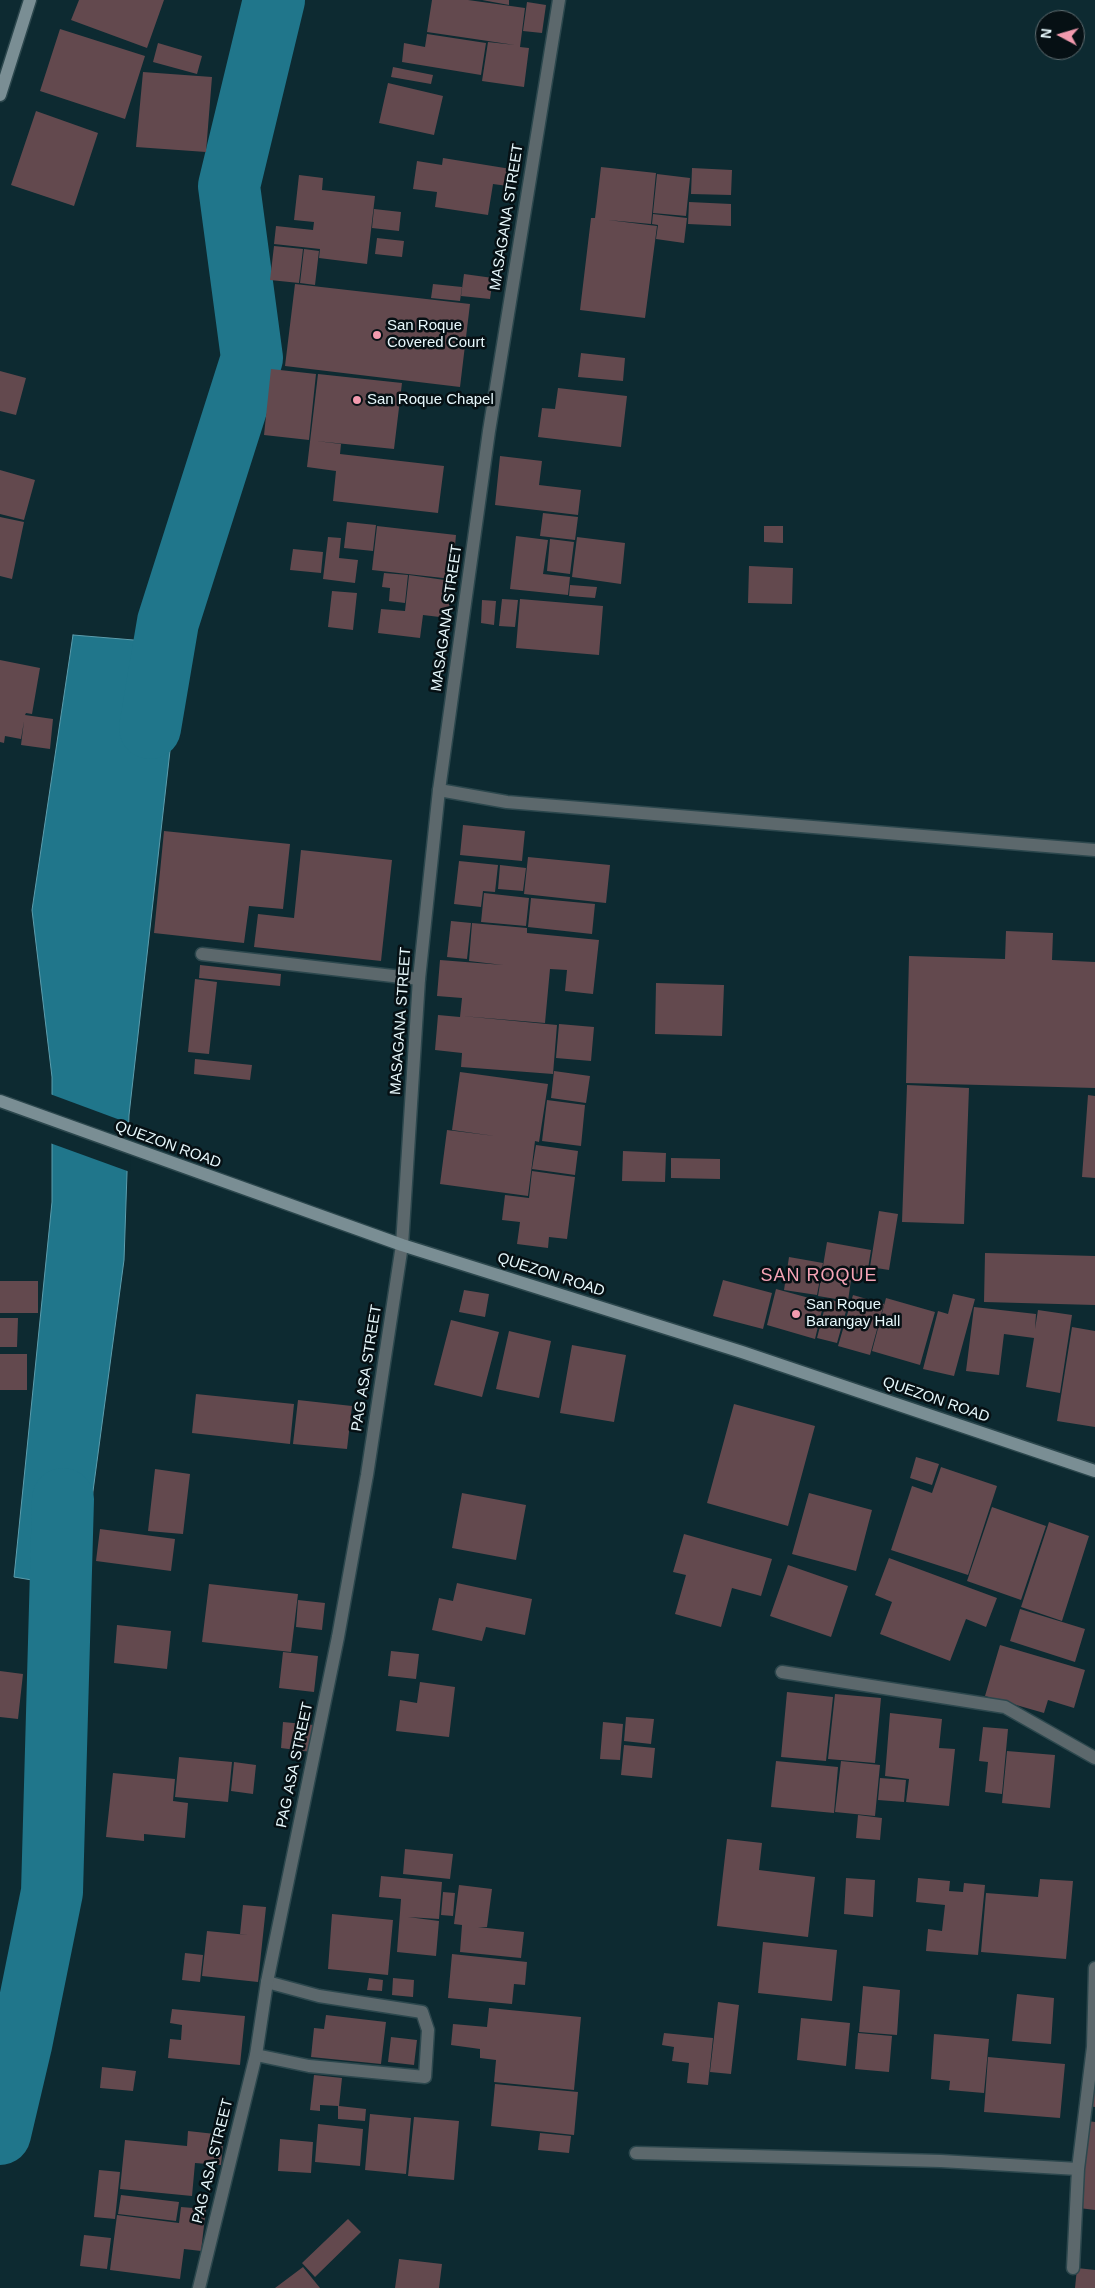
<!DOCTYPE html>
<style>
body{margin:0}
#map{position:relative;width:1095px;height:2288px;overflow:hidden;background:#0d2a31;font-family:Helvetica,sans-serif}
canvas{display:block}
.north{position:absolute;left:1035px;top:10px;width:50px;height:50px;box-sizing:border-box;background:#061014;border:1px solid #606d71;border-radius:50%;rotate:276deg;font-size:14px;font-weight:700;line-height:20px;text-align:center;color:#e7f8fc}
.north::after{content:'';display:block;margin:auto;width:18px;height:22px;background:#f29aae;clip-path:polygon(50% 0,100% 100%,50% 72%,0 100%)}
</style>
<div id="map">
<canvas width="1095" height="2288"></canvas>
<div class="north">N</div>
</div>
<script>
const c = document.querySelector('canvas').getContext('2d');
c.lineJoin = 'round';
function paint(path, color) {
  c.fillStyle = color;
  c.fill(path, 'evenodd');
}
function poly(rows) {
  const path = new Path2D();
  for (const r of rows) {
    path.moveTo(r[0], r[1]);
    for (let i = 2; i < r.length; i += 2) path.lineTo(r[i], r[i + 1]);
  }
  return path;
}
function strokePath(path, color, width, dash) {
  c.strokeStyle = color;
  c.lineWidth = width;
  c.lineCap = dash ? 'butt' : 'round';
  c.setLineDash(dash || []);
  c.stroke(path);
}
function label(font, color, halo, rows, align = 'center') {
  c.font = font + ' Helvetica,sans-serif';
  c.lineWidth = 5;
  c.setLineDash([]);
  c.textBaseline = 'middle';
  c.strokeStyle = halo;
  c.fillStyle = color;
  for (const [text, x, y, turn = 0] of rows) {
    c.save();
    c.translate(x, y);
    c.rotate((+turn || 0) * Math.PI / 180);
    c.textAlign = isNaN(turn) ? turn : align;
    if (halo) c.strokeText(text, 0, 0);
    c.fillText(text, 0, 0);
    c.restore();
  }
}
const water = poly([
 [73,635,182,644,129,1115,124,1260,80,1588,14,1577,52,1202,52,1077,32,910,73,635]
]);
const pier = poly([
 [50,1094,131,1124,130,1172,50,1143]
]);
const river = poly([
 [150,728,168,622,252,358,229,186,274,0],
 [0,2134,21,2045,52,1892,63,1499]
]);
const building = poly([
 [79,0,164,0,147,48,71,20],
 [432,0,468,0,525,8,520,47,529,48,524,87,482,81,488,42,515,45,427,32],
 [482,0,509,0,509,5],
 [527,2,546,5,542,33,523,31],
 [60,29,145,56,125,119,40,91],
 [427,34,486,43,481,75,402,62,404,43,425,47],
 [158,43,202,56,197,74,153,62],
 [393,67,433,75,431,84,391,77],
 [143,72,212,77,206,152,136,147],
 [388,83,443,96,434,135,379,123],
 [36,111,98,133,74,206,11,185],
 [443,158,517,170,515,187,493,184,488,215,435,207,437,192,413,189,417,161,442,165],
 [601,167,656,173,651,224,608,220,657,226,645,318,580,310,591,218,595,218],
 [692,168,732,170,731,195,691,194],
 [657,174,690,178,686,216,653,213],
 [299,175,323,178,322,190,375,196,367,264,319,258,320,249,274,244,276,226,313,230,314,222,294,220],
 [689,202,731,204,731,226,688,224],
 [374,209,401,212,399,231,372,228],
 [653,214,687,218,684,243,656,239,658,225,652,224],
 [377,238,404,241,402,257,375,254],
 [274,246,303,249,299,283,270,280],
 [304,249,319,251,315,285,300,283],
 [464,274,493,278,490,299,461,296],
 [295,284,470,304,460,387,285,366],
 [433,284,462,287,460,301,431,298],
 [581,353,625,358,623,381,578,377],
 [271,369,316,374,309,440,264,435],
 [0,371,26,378,16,415,0,411],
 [318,374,402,383,394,449,316,441,341,444,340,454,444,466,438,513,333,501,336,471,307,467],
 [558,388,627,396,621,447,538,437,542,408,555,409],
 [500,456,542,461,539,485,581,490,578,515,495,505],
 [0,470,35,480,24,520,0,514],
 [543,513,578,517,575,540,540,536],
 [0,517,24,522,12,579,0,576],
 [347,522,376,525,373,551,344,548],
 [377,526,456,535,452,579,372,570],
 [764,526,783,526,783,543,764,542],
 [516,536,548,540,543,574,570,577,568,595,510,589],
 [328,537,341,538,339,558,358,560,355,583,323,579],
 [577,537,625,543,621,584,572,577],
 [550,539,574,542,570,574,547,571],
 [293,549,323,552,321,573,290,570],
 [749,566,793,568,792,604,748,603],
 [384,573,408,575,405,603,389,601,390,588,382,587],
 [409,575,452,581,448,618,423,615,420,638,378,633,381,609,405,611],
 [570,585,597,587,595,598,569,596],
 [332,591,357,593,353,630,328,627],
 [502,599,518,600,515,627,499,626],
 [520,599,603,606,599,655,516,648],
 [482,600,496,601,494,625,481,623],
 [0,660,40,668,32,714,26,713,25,715,53,719,50,749,21,745,24,721,21,739,5,736,4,743,0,742],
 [463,825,525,831,522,861,460,855],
 [164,831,290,844,283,909,249,906,244,943,154,933],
 [301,850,392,860,381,961,254,947,258,914,294,918],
 [528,857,610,865,606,903,524,894],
 [459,861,498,865,495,892,483,891,481,907,454,904],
 [500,865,526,868,523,891,498,889],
 [484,893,529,898,526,926,481,922],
 [531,898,595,904,592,934,528,927],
 [451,921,471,923,467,959,447,957],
 [472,923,527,928,527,933,599,940,593,994,565,991,567,970,550,969,545,1023,462,1016,557,1025,553,1074,461,1067,462,1053,435,1050,438,1015,460,1017,462,998,437,996,440,960,503,965,469,961],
 [1006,931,1053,933,1052,960,1095,962,1095,1088,906,1083,909,956,1005,959],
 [200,965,281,974,280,986,199,978],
 [195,979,217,982,209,1054,188,1052],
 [656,983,724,985,722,1036,655,1034],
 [559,1024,594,1027,591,1061,556,1058],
 [195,1059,252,1065,250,1080,194,1074],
 [554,1071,590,1076,586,1103,551,1098],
 [460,1072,548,1084,539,1142,535,1141,528,1196,440,1184,447,1130,495,1136,452,1130],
 [907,1085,969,1088,964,1224,902,1222],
 [1088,1095,1095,1096,1095,1178,1082,1177],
 [547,1100,585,1105,581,1146,542,1141],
 [536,1145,578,1151,575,1175,532,1169],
 [623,1151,666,1153,665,1182,622,1181],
 [671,1158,720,1159,720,1179,671,1178],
 [532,1171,575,1177,567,1239,549,1237,548,1248,517,1244,520,1222,502,1220,505,1195,529,1198],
 [879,1211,898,1214,889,1270,870,1267],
 [827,1242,871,1250,867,1275,852,1273,848,1301,818,1296],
 [985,1253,1095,1256,1095,1305,984,1302],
 [789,1257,823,1263,817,1295,784,1290],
 [723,1280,772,1293,763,1329,713,1316],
 [0,1281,38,1281,38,1313,0,1313],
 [776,1289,824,1302,815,1339,767,1325],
 [464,1290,489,1294,485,1317,459,1312],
 [953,1294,975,1299,954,1376,923,1369,938,1311,948,1314],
 [853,1295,884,1304,870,1355,838,1346],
 [886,1298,935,1312,920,1365,872,1351],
 [827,1299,848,1304,837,1343,817,1338],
 [974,1307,1036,1314,1035,1329,1038,1310,1072,1315,1060,1393,1026,1387,1034,1338,1004,1334,999,1375,966,1371],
 [0,1318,18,1318,17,1347,0,1347],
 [451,1320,499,1332,482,1397,434,1385],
 [1072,1327,1095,1331,1095,1427,1057,1421],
 [509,1331,551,1341,539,1398,496,1389],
 [572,1345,626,1355,614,1422,560,1413],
 [0,1354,27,1354,27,1390,0,1390],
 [196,1394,294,1404,290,1444,192,1433],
 [298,1400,352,1406,347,1449,293,1444],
 [734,1404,815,1426,788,1526,707,1503],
 [916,1457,939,1464,932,1485,910,1478],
 [941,1467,997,1486,968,1575,891,1550,912,1486,932,1493],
 [155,1469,190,1474,183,1534,148,1531],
 [462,1493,526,1505,516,1560,452,1548],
 [809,1493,872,1510,856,1571,792,1554],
 [992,1507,1046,1526,1021,1600,967,1581],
 [1049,1522,1089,1536,1062,1621,1021,1607],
 [100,1529,175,1539,171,1571,96,1561],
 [684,1534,772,1559,761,1596,732,1588,721,1627,675,1614,686,1575,673,1572],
 [889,1558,997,1598,986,1627,966,1619,950,1661,880,1634,892,1602,875,1595],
 [788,1565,848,1586,831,1637,770,1616],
 [457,1583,532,1599,525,1635,486,1627,482,1641,432,1630,439,1598,453,1601],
 [209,1584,298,1594,291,1652,202,1642],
 [298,1600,325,1603,322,1630,296,1627],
 [1020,1609,1085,1629,1075,1662,1010,1641],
 [117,1625,171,1631,167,1669,114,1663],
 [1000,1645,1085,1670,1074,1708,1048,1700,1044,1713,985,1696],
 [391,1651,419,1654,416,1679,388,1676],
 [283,1652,318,1656,314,1692,279,1688],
 [0,1671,23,1674,18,1719,0,1717],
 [420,1682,455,1687,449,1737,396,1731,400,1700,417,1703],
 [787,1692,833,1697,826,1761,781,1757],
 [835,1694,881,1698,875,1763,828,1759],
 [890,1713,942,1719,939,1748,955,1749,949,1806,906,1802,909,1779,885,1776],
 [626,1717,654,1719,651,1744,624,1741],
 [283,1722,314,1725,311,1752,281,1748],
 [603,1722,623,1724,620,1760,600,1759],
 [983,1727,1008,1729,1002,1794,985,1792,988,1762,979,1761],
 [624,1745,655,1748,652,1778,621,1775],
 [1007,1751,1055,1755,1050,1808,1002,1803],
 [179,1757,232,1762,228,1802,175,1797],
 [776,1761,838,1767,834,1813,771,1807],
 [841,1761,880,1765,875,1816,835,1812],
 [234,1762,256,1765,253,1794,231,1791],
 [113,1773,175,1779,173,1801,188,1803,185,1838,144,1834,144,1841,106,1837],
 [880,1778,906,1780,904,1802,878,1800],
 [858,1815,882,1818,880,1840,856,1838],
 [727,1839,762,1843,759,1870,815,1877,808,1937,717,1926],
 [405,1849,453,1854,450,1879,403,1874],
 [381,1876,442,1882,439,1919,408,1917,439,1921,436,1956,397,1952,401,1899,379,1897],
 [846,1878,875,1880,873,1917,844,1914],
 [918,1878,950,1881,949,1891,963,1892,964,1883,985,1885,978,1955,926,1951,928,1929,942,1931,945,1905,916,1902],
 [1040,1879,1073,1881,1066,1959,981,1952,986,1893,1038,1897],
 [459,1885,492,1889,487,1927,478,1927,524,1932,521,1958,460,1952,462,1925,454,1924],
 [443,1892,455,1893,453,1916,441,1915],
 [243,1905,266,1907,258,1982,202,1976,207,1931,248,1935,240,1934],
 [332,1914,393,1920,388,1975,328,1969],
 [763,1942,837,1950,832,2001,758,1993],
 [185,1953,203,1955,200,1982,182,1980],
 [452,1954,527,1962,525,1985,514,1984,512,2004,448,1998],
 [369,1978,383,1980,382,1991,367,1990],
 [393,1978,414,1980,413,1997,392,1995],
 [863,1986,900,1990,897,2035,859,2032],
 [1017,1994,1054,1998,1051,2044,1012,2041],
 [718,2002,739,2005,731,2074,710,2072],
 [489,2008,581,2017,574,2090,494,2082,496,2060,480,2058,480,2049,451,2045,453,2024,487,2027],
 [172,2009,245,2016,240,2065,168,2058,170,2039,181,2040,182,2025,170,2023],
 [326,2015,386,2022,381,2064,311,2057,314,2028,324,2029],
 [801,2018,850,2023,846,2066,797,2060],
 [664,2033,713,2038,708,2085,687,2083,689,2063,672,2061,674,2047,662,2045],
 [858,2033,892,2036,889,2072,855,2069],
 [934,2034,989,2039,984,2093,949,2090,950,2081,931,2079],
 [391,2037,417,2040,414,2065,388,2062],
 [988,2057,1065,2064,1060,2118,984,2112],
 [102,2067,136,2071,133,2091,100,2088],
 [1095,2067,1095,2107,1088,2106],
 [314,2075,342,2078,339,2106,366,2109,365,2121,338,2119,338,2106,320,2105,320,2111,310,2110],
 [495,2084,578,2092,574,2135,491,2126],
 [370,2114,411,2118,406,2174,365,2170],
 [414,2117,459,2121,454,2180,408,2176],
 [1088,2121,1095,2122,1095,2210,1079,2208],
 [318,2124,363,2129,360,2166,315,2162],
 [188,2131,224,2135,221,2165,195,2163,192,2196,120,2189,125,2140,187,2146],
 [540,2133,571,2136,569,2153,538,2150],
 [280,2139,313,2142,311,2173,278,2171],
 [99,2170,120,2172,115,2219,94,2217],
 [121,2195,179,2202,176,2221,118,2214],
 [181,2207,206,2209,201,2251,184,2249,180,2279,110,2270,117,2215,179,2223],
 [348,2219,361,2232,315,2277,302,2263],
 [84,2235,111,2238,107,2269,80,2266],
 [399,2259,442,2264,439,2288,395,2288],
 [303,2267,320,2288,275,2288],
 [1077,2268,1095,2270,1095,2288,1075,2288]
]);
const service = poly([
 [202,954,419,979]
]);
const minor = poly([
 [439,790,507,802,1095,850],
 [782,1672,1005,1707,1095,1758],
 [256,2055,309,2066,425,2077,428,2030,422,2012,319,1996,267,1982],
 [636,2153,941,2161,1078,2169],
 [1073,2268,1078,2169,1093,2047,1095,1968]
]);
const tertiary = poly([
 [199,2288,256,2055,267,1982,338,1637,367,1475,402,1245,419,979,439,790,489,431,559,0]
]);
const secondary = poly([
 [0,95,30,0],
 [0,1101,402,1245,742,1352,1095,1471]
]);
const markers = [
 [377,335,5,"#f29aae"],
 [357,400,5,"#f29aae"],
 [796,1314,5,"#f29aae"]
];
const streetNames = [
 ["MASAGANA STREET",507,217,-81],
 ["MASAGANA STREET",447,618,-82],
 ["MASAGANA STREET",401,1021,-86],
 ["QUEZON ROAD",168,1145,20],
 ["QUEZON ROAD",551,1275,18],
 ["PAG ASA STREET",367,1368,-81],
 ["QUEZON ROAD",936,1400,19],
 ["PAG ASA STREET",295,1765,-78],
 ["PAG ASA STREET",213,2161,-76]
];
const poiNames = [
 ["San Roque",387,326],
 ["Covered Court",387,343],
 ["San Roque Chapel",367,400],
 ["San Roque",806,1305],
 ["Barangay Hall",806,1322]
];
const quarterNames = [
 ["SAN ROQUE",819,1276]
];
paint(water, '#20768b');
strokePath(water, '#5c9dad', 1);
paint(pier, '#0d2a31');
strokePath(river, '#20768b', 62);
paint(building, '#63494e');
strokePath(service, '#2c474d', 15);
strokePath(minor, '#2c474d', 15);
strokePath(tertiary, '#2c474d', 15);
strokePath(secondary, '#2c474d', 15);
strokePath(service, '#5c686c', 12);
strokePath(minor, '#5c686c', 12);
strokePath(tertiary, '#5c686c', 12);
strokePath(secondary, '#7a8e94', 12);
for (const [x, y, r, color] of markers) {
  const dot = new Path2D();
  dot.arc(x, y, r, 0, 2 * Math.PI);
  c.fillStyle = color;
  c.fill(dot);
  strokePath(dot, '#061014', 2);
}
label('15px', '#e7f8fc', '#061014', streetNames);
label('15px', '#e7f8fc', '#061014', poiNames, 'left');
c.letterSpacing = '1px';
label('18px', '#f5a3b5', '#061014', quarterNames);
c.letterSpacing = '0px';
</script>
